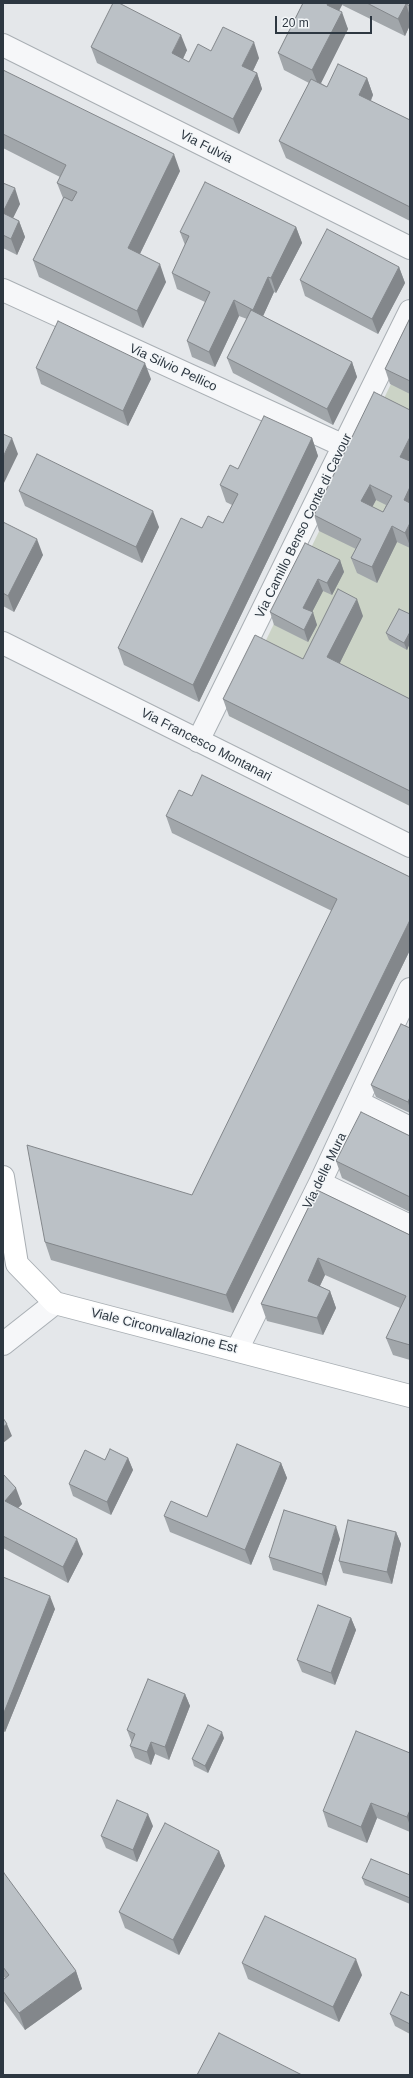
<!DOCTYPE html>
<style>
body{margin:0}
#map{position:relative;width:413px;height:2078px;overflow:hidden;background:#e4e7ea;font-family:Arial,sans-serif}
canvas{display:block}
.frame{position:absolute;inset:0;border:4px solid #2d3741;pointer-events:none}
.scale{position:absolute;left:275px;top:16px;width:97px;height:18px;box-sizing:border-box;border:2px solid #2d3741;border-top:0;padding-left:5px;font-size:12px;line-height:14px;white-space:nowrap;color:#2d3741;-webkit-text-stroke:3px #f3f6f8;paint-order:stroke}
</style>
<div id="map">
<canvas width="413" height="2078"></canvas>
<div class="frame"></div>
<div class="scale">20 m</div>
</div>
<script>
const c = document.querySelector('canvas').getContext('2d');
c.lineJoin = 'round';
function paint(path, color) {
  c.fillStyle = color;
  c.fill(path, 'evenodd');
}
function poly(rows) {
  const path = new Path2D();
  for (const r of rows) {
    path.moveTo(r[0], r[1]);
    for (let i = 2; i < r.length; i += 2) path.lineTo(r[i], r[i + 1]);
  }
  return path;
}
function strokePath(path, color, width, dash) {
  c.strokeStyle = color;
  c.lineWidth = width;
  c.lineCap = dash ? 'butt' : 'round';
  c.setLineDash(dash || []);
  c.stroke(path);
}
function label(font, color, halo, rows, align = 'center') {
  c.font = font + ' Arial,sans-serif';
  c.lineWidth = 3;
  c.setLineDash([]);
  c.textBaseline = 'middle';
  c.strokeStyle = halo;
  c.fillStyle = color;
  for (const [text, x, y, turn = 0] of rows) {
    c.save();
    c.translate(x, y);
    c.rotate((+turn || 0) * Math.PI / 180);
    c.textAlign = isNaN(turn) ? turn : align;
    if (halo) c.strokeText(text, 0, 0);
    c.fillText(text, 0, 0);
    c.restore();
  }
}
const green = poly([
 [410,345,410,806,229,716]
]);
const street = poly([
 [3,45,410,248],
 [3,290,344,446],
 [3,643,410,846],
 [198,741,410,311],
 [358,1102,410,1128],
 [320,1183,410,1226],
 [3,1344,55,1303],
 [237,1350,320,1183,410,989]
]);
const secondary = poly([
 [3,1177,17,1264,55,1303,410,1396]
]);
const wall = poly([
 [303,3,410,3,410,25,405,36,342,5,339,11,348,29,321,83,327,87,367,78,373,95,371,101,410,120,410,221,286,158,279,141,309,83,284,70,278,53],
 [91,47,187,50,183,59,189,62,211,51,259,58,253,71,257,73,262,89,239,134,97,63],
 [3,70,180,171,140,254,166,282,143,328,39,277,33,260,63,198,57,183,60,177,3,148],
 [3,183,20,204,13,218,19,221,25,237,17,255,3,248],
 [296,227,302,243,276,293,274,292,263,316,352,362,357,377,333,425,233,373,227,358,247,319,239,316,215,367,192,357,187,341,205,302,177,289,172,273,185,245,180,232],
 [399,267,405,283,378,334,305,296,300,280],
 [410,318,410,394,390,384,385,369],
 [36,368,151,379,128,426,41,384],
 [410,410,410,548,397,542,377,583,357,573,351,558,356,549,319,531,314,515],
 [376,500,386,505,383,512,372,507],
 [312,438,318,456,199,702,124,665,118,648,202,528,223,523,232,505,226,502,220,485,238,469],
 [19,491,159,527,142,563,25,506],
 [3,522,43,555,14,612,3,606],
 [340,560,344,572,332,595,323,591,312,612,317,625,308,642,274,625,270,612],
 [410,614,410,643,407,650,389,640,386,633],
 [363,616,339,664,410,699,410,806,229,716,223,699,303,659],
 [192,796,410,877,410,950,233,1313,51,1260,45,1242,192,1195,332,911,172,833,166,816],
 [410,1028,410,1113,376,1097,371,1085],
 [410,1136,410,1212,342,1178,336,1161],
 [317,1190,410,1235,410,1360,393,1355,386,1338,400,1308,325,1275,320,1286,330,1291,336,1308,323,1335,267,1321,261,1304],
 [128,1458,133,1470,111,1515,73,1496,69,1484,105,1460],
 [281,1463,287,1478,251,1565,170,1532,164,1516,207,1517],
 [3,1474,22,1504,18,1508,83,1554,68,1583,3,1548],
 [396,1532,401,1544,392,1584,343,1573,339,1561],
 [340,1539,326,1586,273,1570,269,1557],
 [3,1577,55,1609,5,1732,3,1731],
 [351,1618,356,1630,335,1685,302,1672,297,1660],
 [185,1694,190,1706,169,1760,155,1754,151,1765,135,1758,130,1746,132,1743,127,1730],
 [224,1738,208,1773,194,1766,192,1759],
 [410,1753,410,1832,377,1818,367,1843,328,1827,323,1811],
 [153,1826,137,1862,106,1848,101,1836],
 [219,1851,225,1866,179,1955,125,1928,119,1912],
 [3,1874,76,1971,82,1989,25,2030,4,2001,3,1998,3,1980,5,1978,3,1976],
 [410,1875,410,1904,365,1885,362,1878],
 [242,1963,362,1975,339,2022,248,1979],
 [410,1996,410,2034,395,2026,390,2014]
]);
const shadedWall = poly([
 [328,3,342,3,342,5,333,22,327,5],
 [406,4,410,16,410,25,405,36,398,19],
 [342,12,348,29,319,87,312,70],
 [181,35,187,50,178,69,172,53],
 [254,42,259,58,248,81,242,66],
 [257,73,262,89,239,134,233,119],
 [367,78,373,95,365,112,359,95],
 [174,154,180,171,134,266,128,248],
 [15,188,20,204,8,228,3,215,3,212],
 [19,221,25,237,17,255,11,239],
 [296,227,302,243,276,293,271,278],
 [160,264,166,282,143,328,137,311],
 [399,267,405,283,378,334,372,319],
 [268,277,274,292,259,325,253,310],
 [234,300,239,316,215,367,209,352],
 [352,362,357,377,333,425,327,409],
 [145,363,151,379,128,426,123,411],
 [410,437,410,464,400,457],
 [12,438,18,454,3,485,3,457],
 [312,438,318,456,199,702,193,685],
 [370,485,376,500,367,517,361,501],
 [410,487,410,514,404,500],
 [153,511,159,527,142,563,136,547],
 [410,523,410,546,405,533],
 [392,526,397,542,377,583,372,567],
 [37,539,43,555,14,612,8,596],
 [340,560,344,572,332,595,327,583],
 [318,579,323,591,308,620,303,608],
 [357,599,363,616,334,675,327,657],
 [313,612,317,625,308,642,304,630],
 [410,632,410,643,407,650,404,643],
 [410,920,410,950,233,1313,226,1295],
 [410,1097,410,1109,408,1102],
 [318,1258,325,1275,314,1298,308,1281],
 [330,1291,336,1308,323,1335,317,1318],
 [7,1424,12,1436,3,1443,3,1427],
 [128,1458,133,1470,111,1515,107,1502],
 [281,1463,287,1478,251,1565,245,1550],
 [16,1488,22,1504,10,1516,5,1501],
 [336,1526,340,1539,326,1586,322,1574],
 [396,1532,401,1544,392,1584,387,1572],
 [77,1539,83,1554,68,1583,63,1567],
 [50,1596,55,1609,5,1732,3,1725,3,1715],
 [351,1618,356,1630,335,1685,331,1673],
 [185,1694,190,1706,169,1760,165,1747],
 [222,1732,224,1738,208,1773,205,1766],
 [151,1742,155,1754,151,1765,147,1752],
 [371,1803,377,1818,367,1843,361,1827],
 [410,1810,410,1826,407,1817],
 [148,1814,153,1826,137,1862,133,1850],
 [219,1851,225,1866,179,1955,173,1940],
 [356,1959,362,1975,339,2022,333,2007],
 [76,1971,82,1989,25,2030,19,2013]
]);
const building = poly([
 [113,3,119,3,181,35,172,53,189,62,198,44,211,51,223,27,254,42,242,66,257,73,233,119,91,47,113,3],
 [303,3,328,3,327,5,342,12,312,70,278,53,303,3],
 [367,3,410,3,410,6,406,4,398,19,367,3],
 [338,64,367,78,359,95,410,120,410,207,279,141,311,79,327,87,338,64],
 [3,70,174,154,128,248,160,264,137,311,33,260,64,197,72,201,77,192,57,183,66,165,3,134,3,70],
 [205,182,296,227,271,278,268,277,253,310,234,300,209,352,187,341,210,292,172,273,189,236,180,232,205,182],
 [3,183,15,188,3,212,3,183],
 [3,213,19,221,11,239,3,235,3,213],
 [327,229,399,267,372,319,300,280,327,229],
 [251,310,352,362,327,409,227,358,251,310],
 [410,318,410,381,385,369,410,318],
 [58,321,145,363,123,411,36,368,58,321],
 [374,392,410,410,410,437,400,457,410,461,410,487,404,500,410,503,410,523,405,533,392,526,372,567,351,558,361,539,314,515,374,392],
 [370,485,392,496,383,512,361,501,370,485],
 [264,416,312,438,193,685,118,648,181,518,202,528,208,516,223,523,238,494,220,485,230,465,238,469,264,416],
 [3,434,12,438,3,457,3,434],
 [37,454,153,511,136,547,19,491,37,454],
 [3,522,37,539,8,596,3,593,3,522],
 [305,543,340,560,327,583,318,579,303,608,313,612,304,630,270,612,305,543],
 [338,589,357,599,327,657,410,699,410,791,223,699,255,635,303,659,338,589],
 [399,609,410,614,410,632,404,643,386,633,399,609],
 [202,775,410,877,410,920,226,1295,45,1242,27,1145,192,1195,337,899,166,816,179,790,192,796,202,775],
 [401,1024,410,1028,410,1097,408,1102,371,1085,401,1024],
 [361,1112,410,1136,410,1197,336,1161,361,1112],
 [317,1190,410,1235,410,1345,386,1338,406,1296,318,1258,308,1281,330,1291,317,1318,261,1304,317,1190],
 [3,1418,7,1424,3,1427,3,1418],
 [237,1444,281,1463,245,1550,164,1516,171,1501,207,1517,237,1444],
 [110,1449,128,1458,107,1502,69,1484,85,1450,105,1460,110,1449],
 [3,1474,16,1488,5,1501,77,1539,63,1567,3,1536,3,1474],
 [284,1510,336,1526,322,1574,269,1557,284,1510],
 [348,1520,396,1532,387,1572,339,1561,348,1520],
 [3,1577,50,1596,3,1715,3,1577],
 [318,1605,351,1618,331,1673,297,1660,318,1605],
 [148,1679,185,1694,165,1747,151,1742,147,1752,130,1746,135,1734,127,1730,148,1679],
 [208,1725,222,1732,205,1766,192,1759,208,1725],
 [356,1731,410,1753,410,1810,407,1817,371,1803,361,1827,323,1811,356,1731],
 [117,1800,148,1814,133,1850,101,1836,117,1800],
 [165,1823,219,1851,173,1940,119,1912,165,1823],
 [371,1859,410,1875,410,1898,362,1878,371,1859],
 [4,1873,76,1971,19,2013,3,1991,3,1980,9,1975,3,1967,3,1874,4,1873],
 [265,1916,356,1959,333,2007,242,1963,265,1916],
 [401,1992,410,1996,410,2024,390,2014,401,1992],
 [219,2033,302,2075,197,2075,219,2033]
]);
const streetNames = [
 ["Via Fulvia",206,147,27],
 ["Via Silvio Pellico",173,368,25],
 ["Via Camillo Benso Conte di Cavour",304,526,-64],
 ["Via Francesco Montanari",206,745,27],
 ["Via delle Mura",325,1171,-64],
 ["Viale Circonvallazione Est",164,1331,14]
];
paint(green, '#cbd3c6');
strokePath(street, '#a9afb4', 24);
strokePath(secondary, '#a9afb4', 24);
strokePath(street, '#f6f7f9', 22);
strokePath(secondary, '#fff', 22);
paint(wall, '#a1a6aa');
paint(shadedWall, '#83878b');
paint(building, '#bbc1c6');
strokePath(building, '#83878b', 1);
label('13px', '#2d3741', '#f3f6f8', streetNames);
</script>
